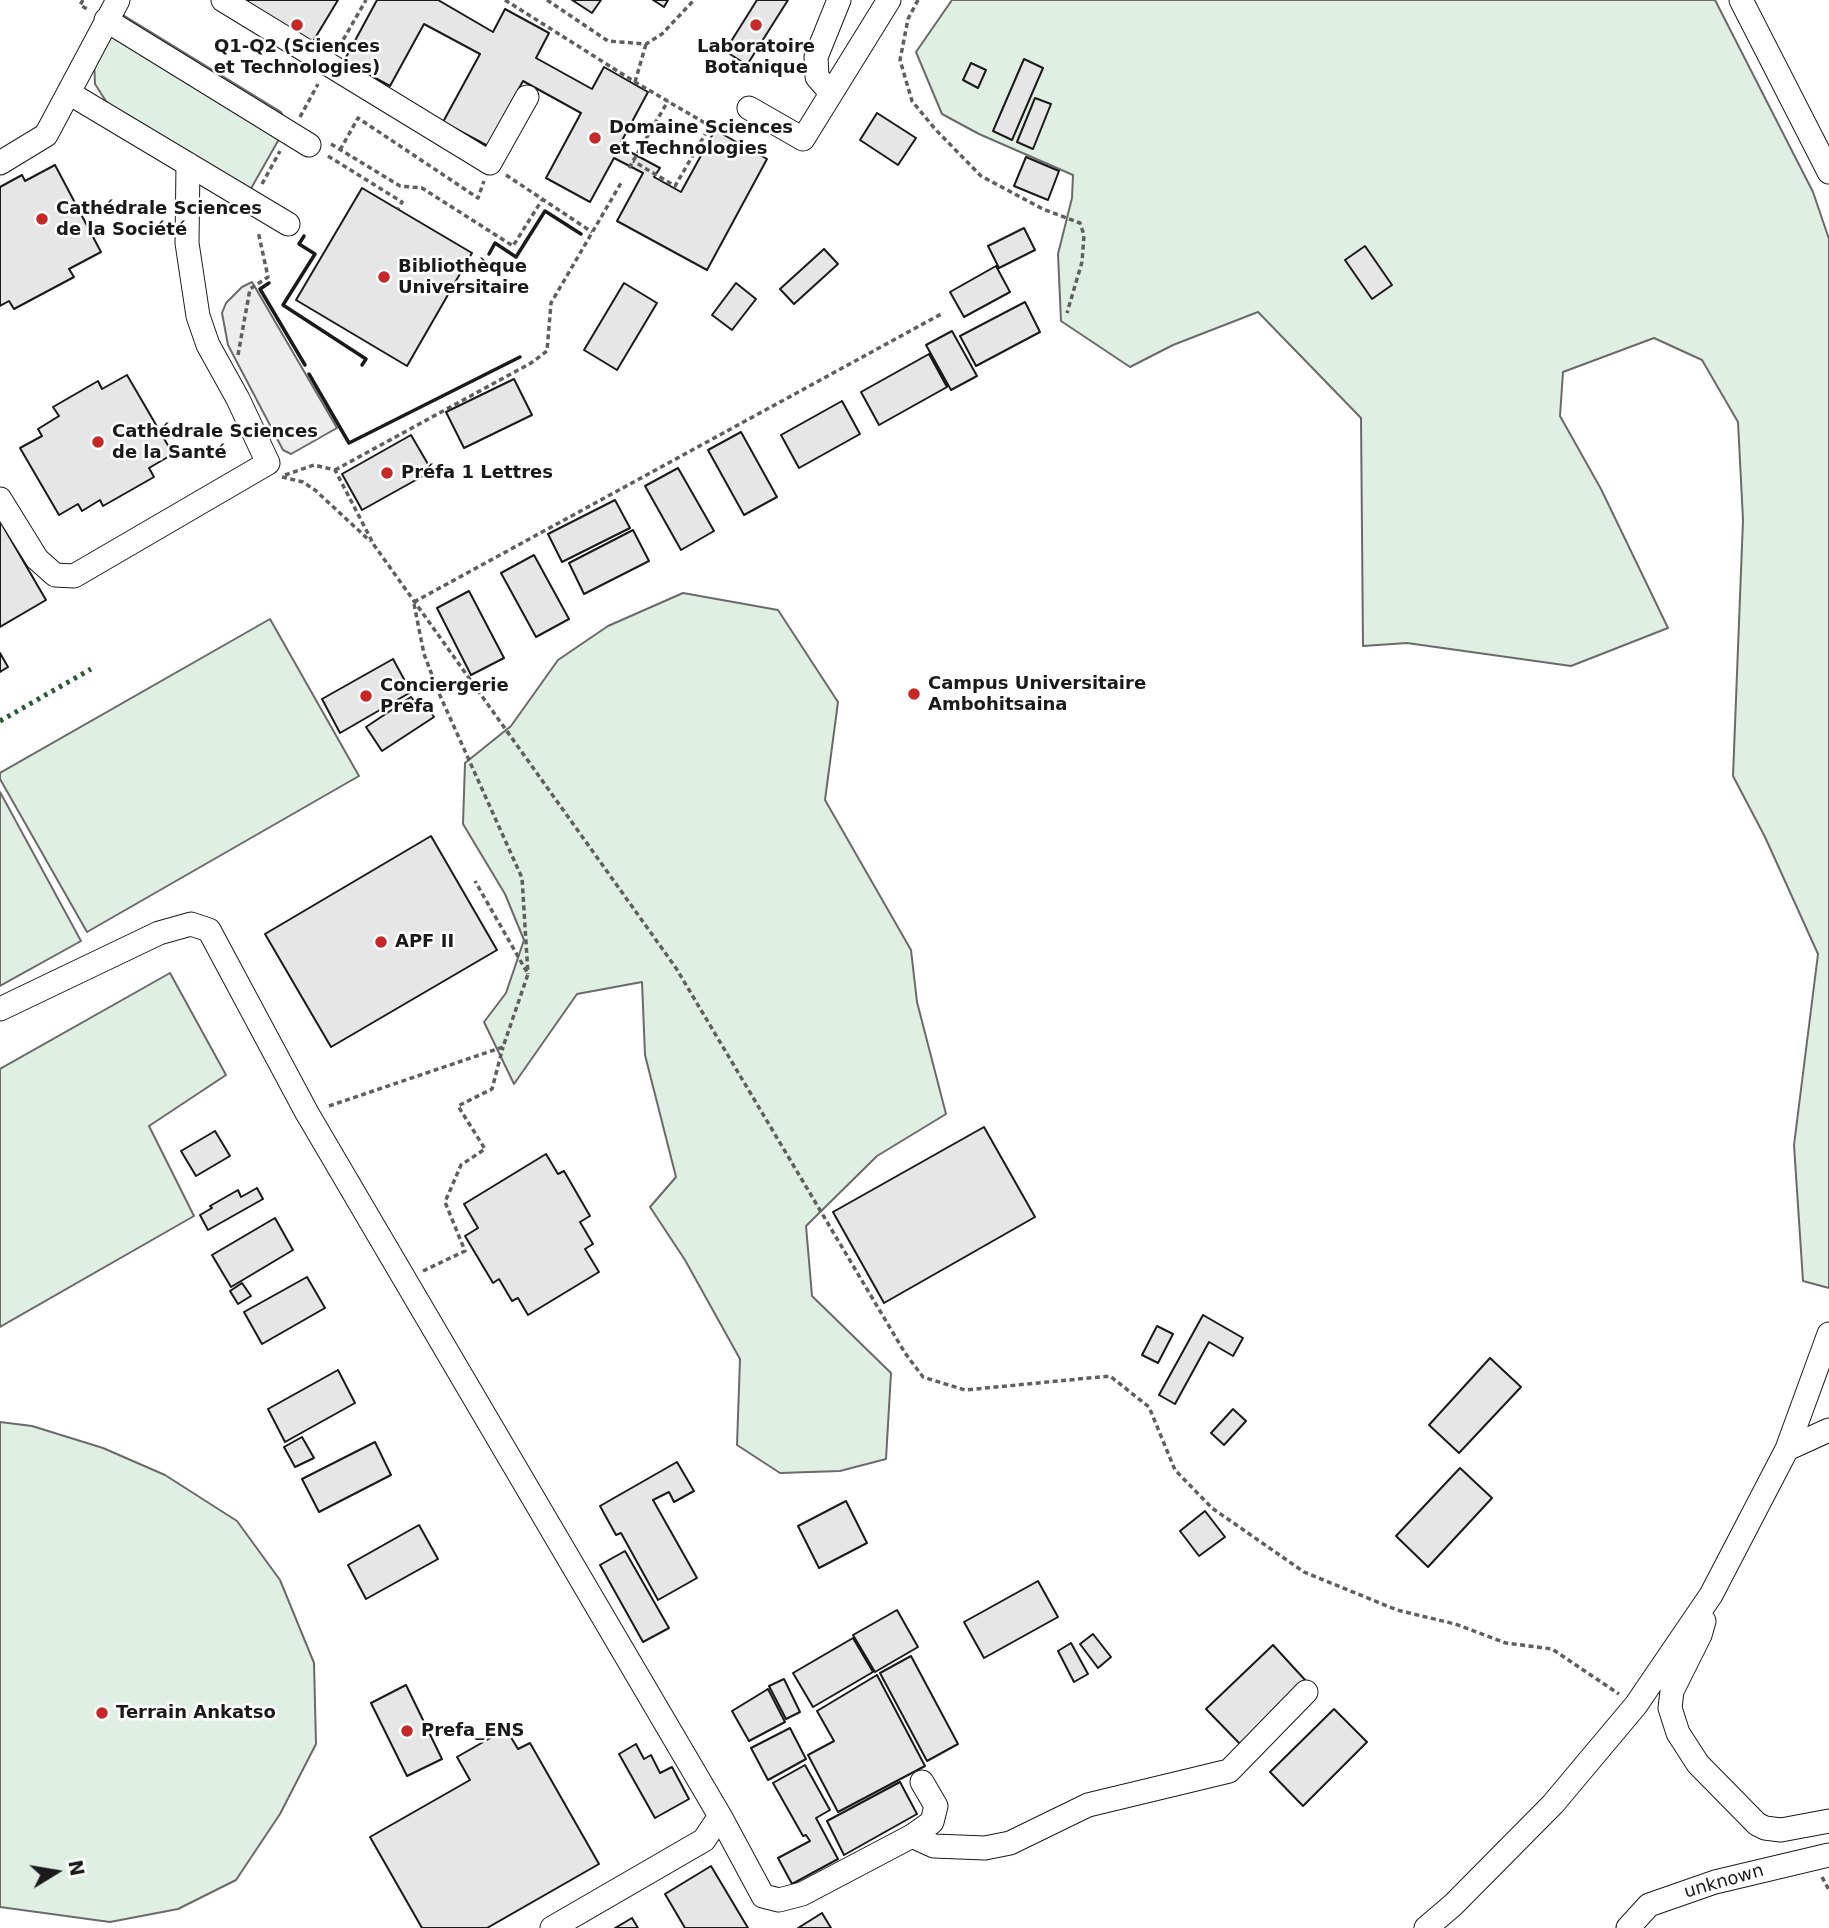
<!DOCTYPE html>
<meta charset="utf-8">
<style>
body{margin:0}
#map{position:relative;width:1829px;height:1928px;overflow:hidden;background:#fff;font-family:"DejaVu Sans",sans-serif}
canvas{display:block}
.north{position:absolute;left:21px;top:1837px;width:70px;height:70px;-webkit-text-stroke:5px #fff;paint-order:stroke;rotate:79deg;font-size:19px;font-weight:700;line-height:28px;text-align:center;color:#1a1a1a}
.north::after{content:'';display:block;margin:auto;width:24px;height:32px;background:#1a1a1a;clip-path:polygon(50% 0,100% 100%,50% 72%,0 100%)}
</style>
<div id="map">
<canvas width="1829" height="1928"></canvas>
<div class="north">N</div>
</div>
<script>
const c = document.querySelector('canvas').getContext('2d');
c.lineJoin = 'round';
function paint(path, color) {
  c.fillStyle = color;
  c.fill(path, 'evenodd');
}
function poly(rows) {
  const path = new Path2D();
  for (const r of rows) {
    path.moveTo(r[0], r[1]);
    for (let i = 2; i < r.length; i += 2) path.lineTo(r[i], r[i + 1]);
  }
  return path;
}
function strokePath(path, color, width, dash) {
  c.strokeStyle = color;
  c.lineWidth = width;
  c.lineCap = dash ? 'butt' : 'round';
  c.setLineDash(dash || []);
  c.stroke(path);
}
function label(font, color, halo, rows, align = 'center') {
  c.font = font + ' "DejaVu Sans",sans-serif';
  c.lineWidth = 5;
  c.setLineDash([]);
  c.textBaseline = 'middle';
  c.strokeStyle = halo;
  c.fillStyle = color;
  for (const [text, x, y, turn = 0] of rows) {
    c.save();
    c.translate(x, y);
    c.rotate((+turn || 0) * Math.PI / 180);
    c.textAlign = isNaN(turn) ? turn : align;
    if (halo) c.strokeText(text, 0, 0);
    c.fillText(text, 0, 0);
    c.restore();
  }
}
const green = poly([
 [952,0,1715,0,1813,192,1829,239,1829,1288,1803,1281,1794,1145,1818,954,1765,837,1733,776,1743,520,1738,422,1702,360,1654,338,1563,372,1560,416,1601,489,1668,628,1571,666,1407,643,1363,646,1361,418,1258,312,1173,345,1130,367,1061,321,1058,254,1072,198,1073,175,979,134,942,114,916,52,952,0],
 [123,15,281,112,287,125,249,192,109,106,95,84,94,59,123,15],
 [683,593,778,610,838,702,825,800,911,950,917,1002,946,1114,877,1156,806,1226,812,1296,891,1373,886,1459,840,1471,780,1473,737,1445,740,1359,685,1260,650,1207,676,1177,645,1055,642,982,577,994,514,1084,484,1022,506,993,524,940,505,894,463,824,465,763,511,726,558,660,608,626,683,593],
 [270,619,359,776,87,932,0,779,0,773,270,619],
 [0,792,81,941,0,986,0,792],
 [170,973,226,1075,149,1126,194,1216,0,1327,0,1069,170,973],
 [0,1422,32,1426,103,1448,165,1475,237,1521,280,1580,314,1663,316,1744,280,1814,236,1880,178,1909,110,1922,0,1907,0,1422]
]);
const parking = poly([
 [252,282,337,428,291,454,283,450,228,345,222,313,226,303,242,287,252,282]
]);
const building = poly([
 [232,0,338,0,309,48,232,0],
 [377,0,438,0,493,32,505,9,549,33,536,58,592,89,604,67,648,92,619,146,660,168,654,177,681,192,715,130,767,159,707,270,617,221,643,173,614,158,590,202,546,178,581,113,523,81,488,146,443,122,480,54,424,24,390,86,344,61,377,0],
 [572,0,601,0,592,13,572,0],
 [653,0,668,0,664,7,653,0],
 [757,0,788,0,747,65,725,51,757,0],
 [1024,59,1043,68,1012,140,993,131,1024,59],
 [971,63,986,70,978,88,963,80,971,63],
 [1035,98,1051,104,1033,149,1017,142,1035,98],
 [877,113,916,138,898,165,860,140,877,113],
 [1026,157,1059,171,1048,200,1014,186,1026,157],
 [55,165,101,252,69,269,74,277,14,309,9,301,0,306,0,187,22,175,25,181,55,165],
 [362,188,472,253,407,366,296,300,362,188],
 [1024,228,1035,250,999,268,988,246,1024,228],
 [1365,246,1392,285,1372,299,1345,260,1365,246],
 [824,249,838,264,794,304,780,289,824,249],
 [996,266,1010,292,964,317,950,292,996,266],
 [624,283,657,303,617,370,584,350,624,283],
 [736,283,756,299,732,330,712,315,736,283],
 [1025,302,1040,332,976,366,960,336,1025,302],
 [952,331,977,376,951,390,926,345,952,331],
 [929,354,947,387,879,425,861,392,929,354],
 [127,375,173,454,149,468,154,477,103,506,100,500,82,511,78,504,59,515,20,448,42,436,38,429,59,416,53,407,98,381,102,389,127,375],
 [514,379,532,415,464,448,446,412,514,379],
 [842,401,860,434,799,468,781,435,842,401],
 [741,432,777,497,744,515,708,450,741,432],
 [411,435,432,471,362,510,342,474,411,435],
 [678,468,714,531,681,550,645,486,678,468],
 [615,500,630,528,562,562,548,534,615,500],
 [0,521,46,600,0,627,0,521],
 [633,530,649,561,584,594,569,563,633,530],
 [534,555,569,619,536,637,501,573,534,555],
 [469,591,504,658,471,675,437,608,469,591],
 [0,653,8,667,0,672,0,653],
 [393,659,411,692,340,733,322,699,393,659],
 [411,697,415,702,421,697,434,717,382,751,366,727,411,697],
 [431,836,497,950,331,1047,265,934,431,836],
 [984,1127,1035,1217,884,1303,833,1212,984,1127],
 [215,1131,230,1156,196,1176,181,1151,215,1131],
 [546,1154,558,1174,564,1171,590,1216,580,1222,593,1244,585,1249,599,1272,528,1315,518,1298,512,1301,499,1279,493,1283,465,1236,478,1228,464,1204,546,1154],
 [257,1188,263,1199,208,1230,200,1215,212,1208,210,1206,238,1190,241,1197,257,1188],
 [275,1218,293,1250,231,1287,212,1255,275,1218],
 [307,1277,325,1308,262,1344,244,1312,307,1277],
 [242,1283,251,1296,238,1304,230,1291,242,1283],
 [1203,1315,1243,1338,1233,1356,1209,1342,1175,1404,1159,1395,1203,1315],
 [1157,1326,1173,1334,1158,1363,1142,1355,1157,1326],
 [1490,1358,1521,1387,1459,1453,1429,1425,1490,1358],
 [338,1370,355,1403,285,1442,268,1409,338,1370],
 [1233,1409,1246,1421,1224,1445,1211,1433,1233,1409],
 [302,1437,314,1458,295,1467,284,1447,302,1437],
 [375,1442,391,1475,319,1512,302,1479,375,1442],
 [677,1462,694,1491,674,1502,669,1492,653,1500,697,1578,658,1600,621,1533,616,1535,600,1506,677,1462],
 [1460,1468,1492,1498,1428,1567,1396,1536,1460,1468],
 [846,1501,867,1543,819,1568,798,1526,846,1501],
 [1205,1511,1225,1537,1199,1556,1180,1531,1205,1511],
 [419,1525,438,1559,366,1599,348,1565,419,1525],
 [625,1551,669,1628,643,1642,600,1565,625,1551],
 [1038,1581,1058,1617,984,1658,964,1622,1038,1581],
 [897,1610,918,1647,875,1672,853,1635,897,1610],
 [1093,1634,1111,1657,1098,1668,1080,1644,1093,1634],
 [853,1638,873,1672,813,1707,793,1673,853,1638],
 [1071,1643,1088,1674,1074,1682,1058,1651,1071,1643],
 [1273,1645,1306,1681,1240,1744,1206,1709,1273,1645],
 [911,1656,958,1744,927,1761,880,1673,911,1656],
 [877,1675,925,1766,838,1812,808,1755,834,1741,817,1711,877,1675],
 [784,1679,800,1712,786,1719,769,1686,784,1679],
 [406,1685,442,1759,407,1776,371,1703,406,1685],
 [768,1689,785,1722,749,1741,732,1711,768,1689],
 [1334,1709,1367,1742,1303,1806,1270,1772,1334,1709],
 [790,1728,806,1759,768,1780,751,1748,790,1728],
 [506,1729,518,1749,530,1743,599,1864,487,1928,422,1928,370,1837,470,1780,457,1757,506,1729],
 [636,1744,644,1759,651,1755,660,1773,672,1767,689,1799,655,1818,619,1754,636,1744],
 [805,1765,830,1810,816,1818,838,1859,792,1884,778,1858,810,1841,806,1835,803,1836,773,1783,805,1765],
 [900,1782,917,1814,844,1855,827,1821,900,1782],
 [711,1866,748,1928,685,1928,665,1894,711,1866],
 [822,1913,831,1928,798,1928,822,1913],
 [632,1918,638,1928,615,1928,632,1918]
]);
const path = poly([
 [83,0,80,5,89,10],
 [505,0,635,82,710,126,675,186,633,161],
 [547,0,608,41,646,44,662,34,694,0],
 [918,0,908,19,900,60,912,101,935,129,981,176,1043,209,1080,223,1084,235,1082,262,1067,313],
 [339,47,366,0],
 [635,82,646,44],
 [300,117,318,84],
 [331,144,400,186,422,188,513,246,542,200],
 [340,150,358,118,478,198,484,181],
 [328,156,402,202,398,209],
 [629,168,668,101],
 [506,175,592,232],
 [262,184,280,151],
 [238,355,250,289,268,277,258,231],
 [335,470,531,363,547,351,551,303,621,183],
 [285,475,314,465,335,470,374,545,676,968,905,1353,923,1377,965,1390,1110,1376,1149,1407,1175,1470,1212,1508,1304,1572,1397,1610,1455,1624,1506,1643,1552,1649,1619,1694],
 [282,477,303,482,315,490,370,541],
 [414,602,943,313],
 [414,604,424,654,438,691,522,878,528,974],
 [329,1106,503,1047,528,974,475,881],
 [423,1271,465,1251,445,1202,461,1165,485,1149,458,1106,492,1089,503,1047],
 [1822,1877,1829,1890]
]);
const minor = poly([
 [223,0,490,163,527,97],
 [1741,0,1829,172],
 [106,20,309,145],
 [69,93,288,224],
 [831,93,817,77,816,57,839,0],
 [749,108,803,139,889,0],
 [0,163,46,135,118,0],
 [0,499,37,559,55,575,74,576,268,463,238,399,208,345,198,316,187,243,188,164],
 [0,1009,159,933,191,924,209,930,307,1113,720,1816,763,1896,779,1900,802,1894,912,1836,932,1822,936,1806,922,1782],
 [1787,1449,1829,1430],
 [1704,1621,1700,1635,1672,1691,1670,1708,1678,1733,1698,1764,1757,1824,1765,1828,1781,1830,1829,1821],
 [912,1836,934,1846,985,1848,1010,1843,1088,1805,1229,1771,1306,1692],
 [552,1928,704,1840,720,1816],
 [1426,1928,1453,1905,1553,1804,1636,1705,1711,1595,1787,1449,1829,1334],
 [1628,1928,1649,1905,1715,1882,1829,1855]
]);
const hedge = poly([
 [0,721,91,669]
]);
const wall = poly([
 [304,236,299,244,315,254,283,305,366,359,362,365],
 [489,254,495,243,516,257,545,211,581,234],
 [269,283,260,289,305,365],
 [309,374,349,443,520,357]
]);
const markers = [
 [297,25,7,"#c62828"],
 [756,25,7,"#c62828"],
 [595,138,7,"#c62828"],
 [42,219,7,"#c62828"],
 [384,277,7,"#c62828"],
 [98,442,7,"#c62828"],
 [387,473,7,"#c62828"],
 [914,694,7,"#c62828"],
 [366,696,7,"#c62828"],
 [381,942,7,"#c62828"],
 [102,1713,7,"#c62828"],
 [407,1731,7,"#c62828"]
];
const poiNames = [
 ["Q1-Q2 (Sciences",297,47,"center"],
 ["et Technologies)",297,68,"center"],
 ["Laboratoire",756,47,"center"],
 ["Botanique",756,68,"center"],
 ["Domaine Sciences",609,128],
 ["et Technologies",609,149],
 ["Cathédrale Sciences",56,209],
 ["de la Société",56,230],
 ["Bibliothèque",398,267],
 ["Universitaire",398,288],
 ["Cathédrale Sciences",112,432],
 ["de la Santé",112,453],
 ["Préfa 1 Lettres",401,473],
 ["Campus Universitaire",928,684],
 ["Ambohitsaina",928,705],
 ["Conciergerie",380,686],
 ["Prefa",380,707],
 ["APF II",395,942],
 ["Terrain Ankatso",116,1713],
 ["Prefa_ENS",421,1731]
];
const streetNames = [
 ["unknown",1724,1882,-16]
];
paint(green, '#e0efe3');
strokePath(green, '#6a6a6a', 2);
paint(parking, '#ededed');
strokePath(parking, '#6a6a6a', 2);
paint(building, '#e6e6e6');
strokePath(building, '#1a1a1a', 2);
strokePath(minor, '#1a1a1a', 25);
strokePath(path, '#5f5f5f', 3.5, [5, 3.5]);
strokePath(minor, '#fff', 23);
strokePath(hedge, '#2b5a34', 5, [3.5, 5]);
strokePath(wall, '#1a1a1a', 3.5);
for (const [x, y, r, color] of markers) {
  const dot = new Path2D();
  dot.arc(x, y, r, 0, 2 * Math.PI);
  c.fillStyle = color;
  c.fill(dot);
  strokePath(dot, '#fff', 2.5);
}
label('bold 18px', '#1a1a1a', '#fff', poiNames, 'left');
label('18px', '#1a1a1a', '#fff', streetNames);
</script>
